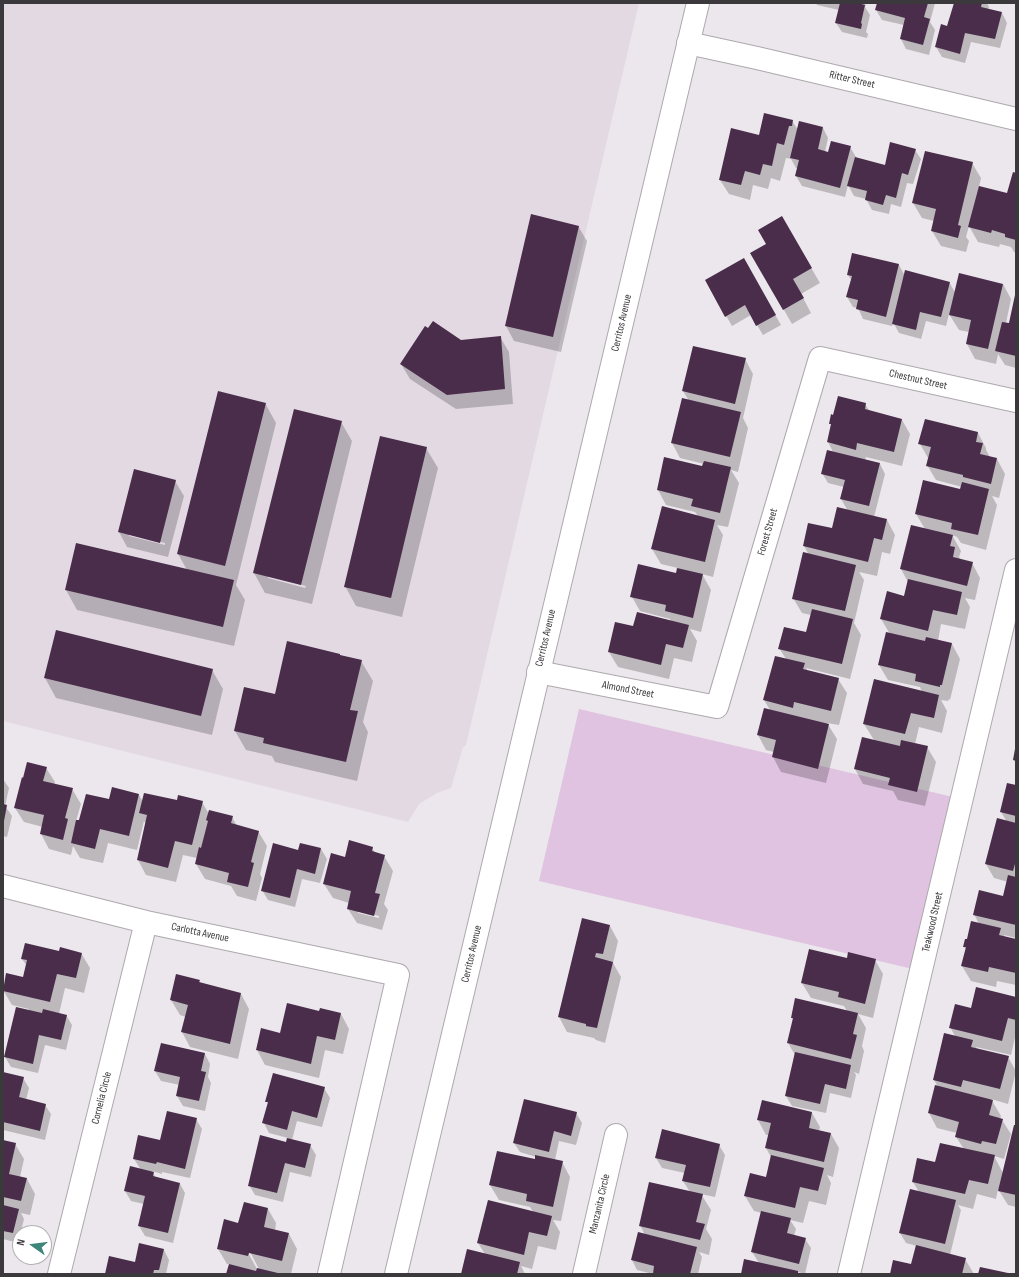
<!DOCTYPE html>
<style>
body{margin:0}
#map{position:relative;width:1019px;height:1277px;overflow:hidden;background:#ebe7ec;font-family:"Sofia Sans Condensed",sans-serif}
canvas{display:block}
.frame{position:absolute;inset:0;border:4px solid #3b393b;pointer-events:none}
.north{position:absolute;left:12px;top:1225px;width:40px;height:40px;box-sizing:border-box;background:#fff;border:1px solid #b1b0b1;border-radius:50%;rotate:284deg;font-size:11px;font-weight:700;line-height:16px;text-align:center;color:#3b393b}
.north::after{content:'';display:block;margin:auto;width:14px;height:18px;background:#3f857c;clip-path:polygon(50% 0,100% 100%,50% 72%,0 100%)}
</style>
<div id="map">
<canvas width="1019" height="1277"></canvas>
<div class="frame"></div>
<div class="north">N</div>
</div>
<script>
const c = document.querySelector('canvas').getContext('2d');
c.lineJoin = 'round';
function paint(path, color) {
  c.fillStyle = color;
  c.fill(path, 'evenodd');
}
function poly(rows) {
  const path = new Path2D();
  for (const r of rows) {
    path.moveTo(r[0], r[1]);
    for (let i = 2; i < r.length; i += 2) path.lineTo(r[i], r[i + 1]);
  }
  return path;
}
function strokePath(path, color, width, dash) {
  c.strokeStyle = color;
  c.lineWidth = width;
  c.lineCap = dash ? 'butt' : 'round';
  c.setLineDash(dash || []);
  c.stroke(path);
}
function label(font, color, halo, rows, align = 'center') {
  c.font = font + ' "Sofia Sans Condensed",sans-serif';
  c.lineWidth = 4;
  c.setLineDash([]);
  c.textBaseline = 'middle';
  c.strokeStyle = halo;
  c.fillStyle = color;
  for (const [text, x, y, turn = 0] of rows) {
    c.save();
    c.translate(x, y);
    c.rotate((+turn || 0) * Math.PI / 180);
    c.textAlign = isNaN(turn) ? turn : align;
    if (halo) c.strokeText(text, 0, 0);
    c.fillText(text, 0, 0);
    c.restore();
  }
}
const built = poly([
 [3,3,639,3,466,745,463,747,451,788,437,793,419,804,408,822,3,721]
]);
const green = poly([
 [579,709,953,797,913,969,539,881]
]);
const shadow = poly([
 [816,3,866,3,865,7,870,15,866,32,868,34,867,38,842,32,836,23,839,10,817,5],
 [878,3,935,3,930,22,935,30,929,55,906,49,901,39,904,25,882,20,876,10],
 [955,3,987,3,989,7,988,10,1002,13,1007,23,1000,48,971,42,965,63,942,57,936,47,948,27],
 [792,121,798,130,823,128,828,138,825,152,829,153,850,147,856,157,855,158,885,166,915,150,921,159,913,184,907,183,901,207,891,204,889,214,872,210,866,199,854,196,848,185,845,197,802,186,796,176,798,168,796,168,791,159,786,158,780,181,771,178,768,189,753,185,750,200,729,194,720,180,759,136],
 [972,163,981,178,979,187,1008,194,1016,174,1016,253,1014,252,1011,247,1000,244,999,247,978,242,969,226,966,237,969,241,966,252,941,246,932,231,934,221,922,218,913,203],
 [782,218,820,283,801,294,811,313,792,324,752,254,767,245],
 [578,226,587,241,561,352,514,341,506,326],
 [743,259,781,325,763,335,751,315,732,326,706,281],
 [899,265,905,276,949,282,956,294,1003,284,1011,299,1006,323,1009,324,1016,297,1016,368,1005,365,998,354,996,364,975,359,967,344,969,332,959,330,949,314,946,326,926,321,921,339,899,333,893,322,892,326,863,319,858,308,853,307,847,297,852,281,848,275],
 [500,337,509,352,513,404,456,409,410,379,401,364,461,341],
 [745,359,753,374,743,418,748,428,738,472,731,470,739,483,728,527,717,525,723,535,713,577,702,574,711,590,701,632,690,629,697,641,692,662,674,658,669,679,618,667,609,652,634,628,672,622,670,619,640,611,632,597,677,575,678,568,661,564,652,549,698,516,695,512,666,505,658,490,665,459,703,467,704,464,680,458,672,443,682,400,689,401,683,391],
 [265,403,276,423,236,585,245,600,234,646,77,610,66,590,187,570,178,554],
 [865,404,870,412,902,420,910,434,902,466,866,457,865,460,880,464,885,474,874,517,887,520,895,535,890,554,882,552,877,576,859,572,864,580,854,623,861,635,850,679,806,668,808,671,838,679,847,693,839,725,827,723,837,739,826,783,781,772,773,757,774,752,766,750,758,735,770,710,764,700,786,659,779,648,807,633,811,615,802,613,793,598,809,555,804,546,809,524,832,530,848,511,841,499,844,487,828,483,822,473,833,452,828,442,832,426,830,423],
 [295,411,341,422,352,441,312,604,265,593,254,573],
 [268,576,306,586,305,588,268,578],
 [978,433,986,448,986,450,990,457,997,459,1005,474,999,498,992,496,997,505,986,550,961,543,957,537,952,535,961,551,959,557,961,560,972,563,980,578,975,600,965,598,970,607,965,629,941,624,938,641,952,644,960,659,950,700,949,699,948,701,941,700,947,711,942,733,919,727,915,744,927,747,936,762,925,806,898,800,893,791,863,784,855,769,874,740,864,724,922,692,920,687,888,680,879,665,890,634,881,619,904,597,908,582,901,569,925,529,916,514,961,491,962,487,936,480,927,465,928,458,920,444],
 [426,448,438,468,402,617,356,606,345,586],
 [135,471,175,481,184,496,168,557,127,547,119,532],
 [129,534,165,543,165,545,129,536],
 [56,632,212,670,223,689,212,735,56,698,45,678],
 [341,656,361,661,373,681,363,722,368,732,357,781,275,762,272,756,246,750,235,731],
 [46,768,55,782,54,785,72,789,81,804,76,821,80,822,110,800,139,795,143,802,202,802,209,814,232,817,237,826,258,831,267,846,260,874,262,878,256,901,237,896,231,886,205,879,196,864,197,858,183,855,176,882,146,875,138,860,146,824,144,821,137,850,108,843,103,863,80,858,73,846,71,855,49,849,41,834,43,827,24,822,15,808],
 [3,779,9,788,5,806,12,816,7,837,3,836],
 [1016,786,1016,938,1004,935,1005,937,1016,940,1016,985,997,981,996,987,971,981,962,966,966,950,964,947,979,924,974,914,1004,897,1008,882,994,878,986,864,1007,822,1001,812],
 [300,844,321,849,327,859,320,883,302,879,295,907,268,900,262,890,299,851],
 [372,848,376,854,384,856,393,871,384,904,388,910,382,930,357,923,348,909,349,903,333,898,324,884,346,858],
 [358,911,379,916,379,918,358,913],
 [610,926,618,941,613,963,621,977,605,1043,596,1040,594,1038,567,1032,559,1017],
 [59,953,81,953,90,968,84,993,65,988,59,1014,66,1015,72,1025,66,1050,45,1045,38,1073,11,1067,5,1057,29,1009,12,1005,3,990,7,974,24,979,27,966,22,959],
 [848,959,875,960,883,974,873,1018,858,1014,866,1028,862,1046,864,1051,859,1074,854,1072,856,1075,851,1098,830,1093,826,1113,792,1106,786,1096,795,1055,788,1043,794,1021,792,1018,847,1011,844,1006,811,998,802,983],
 [199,980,201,984,241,994,249,1009,238,1059,190,1047,182,1032,186,1017,180,1015,171,1000],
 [1016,998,1016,1033,1011,1055,976,1047,978,1050,1008,1057,1016,1071,1008,1104,991,1099,1001,1116,1000,1119,1002,1120,1011,1134,1004,1159,994,1156,1003,1173,1016,1126,1016,1207,1008,1205,998,1189,996,1199,977,1194,973,1209,958,1205,961,1210,950,1255,965,1259,974,1274,891,1274,912,1265,917,1246,906,1243,900,1233,919,1192,913,1182,936,1163,964,1149,956,1137,957,1133,937,1128,929,1113,938,1087,934,1080,955,1036,950,1027,972,1010],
 [320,1012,341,1014,349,1029,343,1054,325,1050,319,1078,265,1065,257,1050,261,1030,281,1034],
 [162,1044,205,1054,210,1064,208,1077,211,1083,205,1111,183,1106,177,1096,180,1085,161,1081,155,1071],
 [3,1073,23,1078,29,1088,26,1100,45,1105,51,1114,45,1140,3,1130],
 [324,1088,330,1098,322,1127,297,1121,292,1140,310,1145,316,1155,311,1177,290,1172,283,1202,255,1195,249,1185,287,1143,288,1138,269,1133,264,1123,268,1104,267,1101],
 [576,1113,582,1123,576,1145,559,1141,555,1160,562,1162,570,1177,561,1221,553,1220,560,1232,556,1250,538,1246,532,1269,521,1266,525,1274,462,1274,485,1254,478,1243,534,1213,530,1207,499,1200,490,1185,536,1160,536,1157,520,1152,514,1143],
 [812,1113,820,1127,819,1131,831,1134,839,1148,833,1177,827,1175,831,1183,826,1205,809,1201,803,1223,790,1220,796,1229,794,1236,805,1239,811,1248,805,1274,798,1272,799,1274,742,1274,759,1263,752,1252,762,1213,754,1211,745,1196,766,1178,771,1157,766,1148,769,1135,766,1135,758,1120],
 [196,1119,202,1129,190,1178,162,1172,162,1174,152,1171,156,1178,180,1184,185,1193,173,1243,145,1236,139,1226,144,1204,131,1201,125,1191,141,1170,134,1159],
 [3,1141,15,1144,24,1159,20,1177,27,1179,35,1194,30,1215,21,1213,24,1219,18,1243,3,1239],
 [719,1145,725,1155,715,1197,701,1194,711,1210,706,1229,712,1239,709,1255,699,1252,702,1257,698,1274,653,1274,637,1270,632,1260,638,1233,645,1235,640,1225,690,1192,683,1181,685,1173,662,1168,656,1158],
 [268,1209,276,1223,275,1231,289,1234,297,1249,291,1274,279,1273,280,1274,227,1274,230,1264,227,1264,218,1249,239,1224],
 [248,1248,259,1269,257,1269,246,1249],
 [164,1250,169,1260,166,1274,106,1274,135,1264]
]);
const building = poly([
 [840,3,858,3,865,5,861,23,862,24,861,29,835,23],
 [877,3,928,3,924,17,930,19,923,45,900,39,905,18,875,10],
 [954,3,982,3,981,7,1002,12,995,39,965,33,960,54,935,47,941,24,947,26],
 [764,113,793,120,792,126,789,126,784,145,777,143,772,166,763,164,760,175,745,171,741,185,719,180,731,128,759,135],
 [799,121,823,127,818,149,828,152,831,141,851,146,840,188,795,176,799,160,790,158],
 [890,142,916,149,908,175,902,173,896,198,886,195,883,205,865,200,867,191,847,186,855,157,885,165],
 [925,151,973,162,958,225,961,226,958,238,931,231,936,209,912,203],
 [1013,172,1016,173,1016,240,1005,237,1005,234,992,230,991,233,968,227,979,186,1007,193],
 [531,214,579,226,553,337,505,326],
 [782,216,812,268,793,279,804,298,783,310,750,253,766,244,758,230],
 [852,253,899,264,886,317,856,309,858,300,846,297,852,276,847,275],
 [744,258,776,315,756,326,745,305,725,317,705,280],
 [905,270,950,282,941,317,920,312,916,330,892,324],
 [959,273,1003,284,988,349,966,344,971,320,949,315],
 [1015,295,1016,295,1016,356,995,351,1002,322,1009,323],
 [433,321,461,340,501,336,505,389,447,395,400,364,425,326,428,328],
 [693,346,746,358,735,404,682,391],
 [218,391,266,403,225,566,177,554],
 [838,396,866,403,865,409,902,419,894,452,857,443,856,450,827,442,831,424,829,424,831,414,833,415],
 [682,398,741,412,730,457,671,443],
 [294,409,342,421,301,585,253,573],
 [925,419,978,432,976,442,983,443,980,454,997,458,991,484,963,477,963,475,926,466,931,447,918,444],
 [380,436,427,447,391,598,344,587],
 [827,450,880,463,869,506,840,499,845,480,821,474],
 [664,457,702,466,704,461,731,467,720,513,691,506,693,499,657,490],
 [134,469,176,480,160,543,118,532],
 [923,480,960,489,962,482,989,489,978,535,951,529,952,523,915,514],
 [662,506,715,520,705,562,651,549],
 [837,507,887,519,882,540,874,538,868,562,803,546,808,523,832,528],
 [911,525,953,535,950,546,955,547,953,557,973,562,967,586,900,569],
 [76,543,234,580,223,627,65,590],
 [803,552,856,565,845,611,792,599],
 [638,564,676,573,677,568,703,574,693,618,665,611,666,605,630,597],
 [908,579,962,592,957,615,933,610,928,631,880,619,887,591,904,596],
 [812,609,853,619,842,664,778,649,784,627,806,632],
 [637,612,689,625,683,648,666,644,661,665,608,652,615,622,633,626],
 [56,630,213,669,201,716,44,678],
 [886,632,925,641,926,637,952,643,942,685,940,685,940,687,915,681,916,674,878,665],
 [287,641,340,654,340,655,362,660,350,710,358,711,346,762,263,743,264,738,234,731,244,687,275,694],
 [775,656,805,663,803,669,839,678,831,711,794,702,793,708,763,700],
 [874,679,939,695,934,718,911,713,905,734,863,724],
 [764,708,829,724,818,769,772,757,776,740,757,735],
 [862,737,900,746,901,740,928,746,917,792,888,785,890,778,854,769],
 [1015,749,1016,749,1016,761,1013,760],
 [27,762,47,767,43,781,73,788,65,818,68,819,63,840,40,834,44,815,14,808,22,777,23,778],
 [1007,783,1016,785,1016,816,1000,812],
 [112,787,139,794,129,836,100,829,95,849,71,843,76,820,79,820,86,794,109,799],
 [144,793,177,800,178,795,203,801,192,845,175,841,168,868,137,860,147,815,139,813],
 [3,804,7,805,4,821,3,821],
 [209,810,233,816,231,823,259,831,251,862,254,863,248,887,227,882,229,873,195,864,199,847,201,848,208,821,206,820],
 [997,818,1016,823,1016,864,1015,864,1013,871,985,864],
 [349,840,373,847,372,851,385,855,375,893,380,894,374,916,347,909,351,891,323,884,331,853,345,857],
 [273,843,298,850,300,843,321,848,315,874,297,869,290,898,261,891],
 [1008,875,1016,877,1016,925,973,915,979,890,1003,896],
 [582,918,610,925,603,954,596,953,595,957,613,962,597,1028,586,1026,586,1024,558,1017],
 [971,921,1001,928,999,935,1016,939,1016,973,989,967,988,972,961,966,966,947,963,947,965,939,967,939],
 [25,943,59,951,60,947,82,953,76,978,57,974,50,1002,3,991,6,973,23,977,27,960,21,959],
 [809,949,847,958,848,952,876,959,865,1004,838,997,839,992,801,983],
 [176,974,200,980,199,982,241,993,230,1044,181,1032,188,1005,170,1000],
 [976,987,1016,997,1016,1020,1008,1018,1002,1041,949,1028,955,1004,971,1008],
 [795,998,858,1013,853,1034,857,1035,851,1059,787,1043,793,1018,791,1018],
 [287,1003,319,1011,320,1008,341,1013,335,1040,317,1036,311,1064,256,1050,261,1028,280,1033],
 [16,1007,42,1013,43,1009,67,1015,61,1040,39,1035,33,1064,4,1057],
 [944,1033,973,1040,971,1047,1009,1056,1000,1089,963,1080,961,1087,933,1080],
 [161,1043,205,1053,201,1071,206,1072,199,1101,176,1096,180,1077,154,1071],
 [795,1052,851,1065,846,1089,825,1084,820,1104,785,1096],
 [3,1072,24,1077,19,1097,46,1104,40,1131,3,1122],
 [273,1073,325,1087,317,1118,292,1111,287,1130,262,1123,268,1102,265,1102],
 [935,1085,993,1100,989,1115,1003,1119,996,1144,982,1141,981,1144,955,1137,959,1122,928,1113],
 [524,1099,577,1112,571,1136,554,1131,549,1152,513,1143],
 [762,1100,812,1112,809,1128,831,1133,824,1162,765,1148,771,1123,757,1120],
 [167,1111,197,1118,185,1169,157,1162,156,1164,133,1159,138,1135,160,1140],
 [1014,1125,1016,1125,1016,1195,998,1191],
 [662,1129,720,1144,710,1187,682,1181,686,1165,655,1158],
 [260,1135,286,1142,287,1138,311,1144,305,1168,285,1163,277,1193,248,1186],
 [3,1140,16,1143,9,1174,27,1178,21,1201,3,1197],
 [940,1143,995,1155,988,1184,969,1180,965,1194,912,1182,917,1158,935,1162],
 [497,1151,535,1159,535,1155,563,1161,553,1207,526,1201,527,1194,489,1185],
 [771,1155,824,1168,818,1191,800,1187,795,1208,744,1196,750,1173,766,1177],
 [130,1166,154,1172,153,1176,180,1183,168,1233,138,1226,145,1196,124,1191],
 [649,1182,703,1194,696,1222,705,1224,700,1240,639,1226],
 [910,1189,956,1200,945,1244,899,1233],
 [488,1200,552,1216,547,1236,529,1232,524,1255,477,1243],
 [244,1202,268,1208,264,1227,289,1233,282,1261,249,1253,248,1256,217,1249,224,1219,238,1223],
 [3,1205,19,1209,13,1233,3,1231],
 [761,1211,791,1218,787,1233,806,1238,799,1264,751,1252],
 [638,1232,697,1247,690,1274,653,1274,654,1266,631,1260],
 [139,1243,164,1249,159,1270,154,1270,153,1274,105,1274,109,1256,135,1262],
 [916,1245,966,1258,962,1274,890,1274,893,1260,911,1264],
 [467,1249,520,1262,517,1274,461,1274],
 [744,1259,798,1271,798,1274,741,1274],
 [229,1264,256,1271,257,1268,282,1274,226,1274],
 [980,1267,1008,1273,1008,1274,978,1274]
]);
const street = poly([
 [688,43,757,58,1016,119],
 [538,672,717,707,820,358,1016,401],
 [3,886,146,922,398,975,329,1274],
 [59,1274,146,922],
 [584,1274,616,1135],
 [849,1274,1016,570]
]);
const secondary = poly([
 [396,1274,698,3]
]);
const streetNames = [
 ["Ritter Street",852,80,13],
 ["Cerritos Avenue",622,323,-77],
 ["Chestnut Street",918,380,13],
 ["Forest Street",768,532,-74],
 ["Cerritos Avenue",546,638,-77],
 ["Almond Street",628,690,11],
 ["Teakwood Street",933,922,-77],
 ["Carlotta Avenue",200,933,12],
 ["Cerritos Avenue",472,954,-77],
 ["Cornelia Circle",102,1098,-76],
 ["Manzanita Circle",600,1204,-77]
];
paint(built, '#e3d9e3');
paint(green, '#e0c2e1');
paint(shadow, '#0003');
paint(building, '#492d4a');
strokePath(street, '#ada9ad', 24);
strokePath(secondary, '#ada9ad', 24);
strokePath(street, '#fff', 22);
strokePath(secondary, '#fff', 22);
label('11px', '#3b393b', '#fff', streetNames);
</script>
